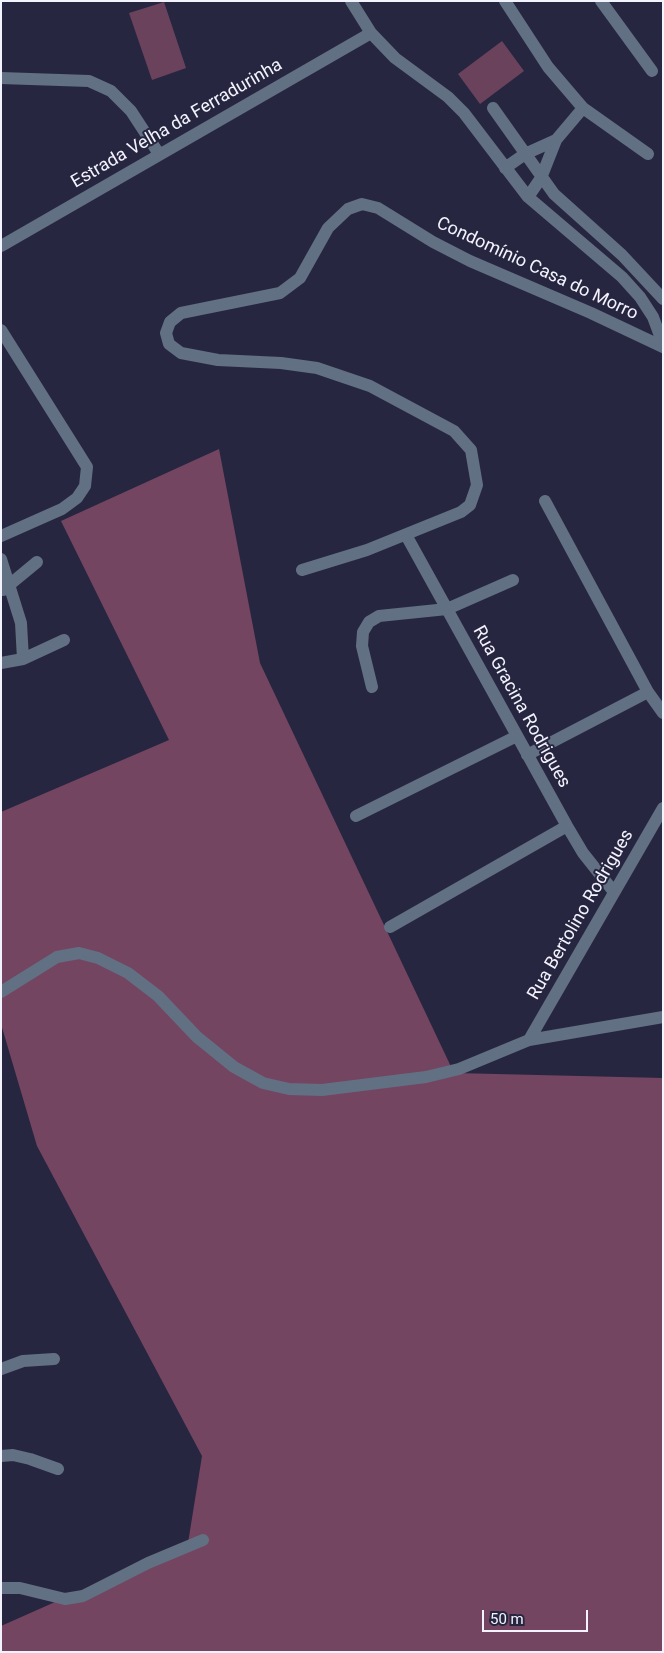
<!DOCTYPE html>
<meta charset="utf-8">
<style>
body{margin:0}
#map{position:relative;width:664px;height:1653px;overflow:hidden;background:#272640;font-family:Roboto,sans-serif}
canvas{display:block}
.frame{position:absolute;inset:0;border:2px solid #f3f3fe;pointer-events:none}
.scale{position:absolute;left:482px;top:1610px;width:106px;height:22px;box-sizing:border-box;border:2px solid #f3f3fe;border-top:0;padding-left:6px;font-size:15px;line-height:18px;white-space:nowrap;color:#f3f3fe;-webkit-text-stroke:4px #272640;paint-order:stroke}
</style>
<div id="map">
<canvas width="664" height="1653"></canvas>
<div class="frame"></div>
<div class="scale">50 m</div>
</div>
<script>
const c = document.querySelector('canvas').getContext('2d');
c.lineJoin = 'round';
function paint(path, color) {
  c.fillStyle = color;
  c.fill(path, 'evenodd');
}
function poly(rows) {
  const path = new Path2D();
  for (const r of rows) {
    path.moveTo(r[0], r[1]);
    for (let i = 2; i < r.length; i += 2) path.lineTo(r[i], r[i + 1]);
  }
  return path;
}
function strokePath(path, color, width, dash) {
  c.strokeStyle = color;
  c.lineWidth = width;
  c.lineCap = dash ? 'butt' : 'round';
  c.setLineDash(dash || []);
  c.stroke(path);
}
function label(font, color, halo, rows, align = 'center') {
  c.font = font + ' Roboto,sans-serif';
  c.lineWidth = 4;
  c.setLineDash([]);
  c.textBaseline = 'middle';
  c.strokeStyle = halo;
  c.fillStyle = color;
  for (const [text, x, y, turn = 0] of rows) {
    c.save();
    c.translate(x, y);
    c.rotate((+turn || 0) * Math.PI / 180);
    c.textAlign = isNaN(turn) ? turn : align;
    if (halo) c.strokeText(text, 0, 0);
    c.fillText(text, 0, 0);
    c.restore();
  }
}
const green = poly([
 [164,2,186,68,152,80,129,13],
 [502,41,524,71,480,104,458,74]
]);
const forest = poly([
 [219,449,260,663,454,1073,663,1078,663,1652,1,1652,1,1626,188,1543,202,1456,37,1146,1,1024,1,812,169,740,61,521]
]);
const minor = poly([
 [351,1,371,33,395,58,448,97,464,113,528,197,622,277,640,297,653,317,663,344],
 [505,1,548,67,583,108,556,140,541,178,528,197],
 [601,1,652,71],
 [1,78,89,81,111,91,131,111,159,154],
 [493,108,554,194,622,255,663,299],
 [583,108,648,154],
 [505,168,525,154,556,140],
 [1,246,371,33],
 [1,330,87,467,85,486,77,498,62,509,1,536],
 [545,501,648,692,663,713],
 [406,535,567,826,583,853,614,892],
 [1,559,21,623,23,659],
 [302,570,367,550,461,512,470,505,477,485,471,450,454,431,370,386,317,368,281,363,218,360,181,353,169,344,166,333,170,322,181,313,280,293,300,278,328,228,348,209,362,204,378,208,433,242,470,261,591,313,663,347],
 [3,590,37,562],
 [1,663,23,659,64,640],
 [372,687,362,646,363,632,369,622,379,616,447,609,513,580],
 [527,755,648,692],
 [356,816,517,736],
 [390,927,567,826],
 [1,992,57,957,79,953,98,958,128,973,158,996,197,1037,234,1067,263,1083,289,1089,322,1090,426,1077,459,1069,529,1040,663,1017],
 [529,1040,663,808],
 [1,1369,23,1361,54,1359],
 [1,1456,13,1455,30,1459,58,1469],
 [1,1588,20,1588,65,1599,83,1596,148,1563,203,1540]
]);
const streetNames = [
 ["Estrada Velha da Ferradurinha",177,124,-30],
 ["Condomínio Casa do Morro",537,269,25],
 ["Rua Gracina Rodrigues",521,707,61],
 ["Rua Bertolino Rodrigues",581,915,-60]
];
paint(green, '#6b425b');
paint(forest, '#744561');
strokePath(minor, '#627083', 12);
label('18px', '#f3f3fe', '#272640', streetNames);
</script>
